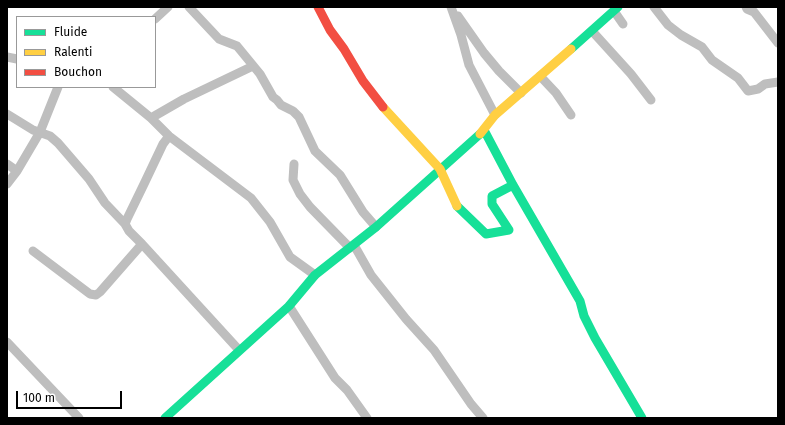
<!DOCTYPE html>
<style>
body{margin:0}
#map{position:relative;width:785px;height:425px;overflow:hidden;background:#fff;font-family:"Fira Sans",sans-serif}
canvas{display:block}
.frame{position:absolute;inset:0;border:8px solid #000;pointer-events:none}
.legend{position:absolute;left:16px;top:16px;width:140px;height:72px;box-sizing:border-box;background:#fff;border:1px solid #999;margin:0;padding:5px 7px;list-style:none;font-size:12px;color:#000}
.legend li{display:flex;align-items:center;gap:8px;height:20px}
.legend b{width:20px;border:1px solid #999}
.scale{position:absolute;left:16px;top:391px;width:106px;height:18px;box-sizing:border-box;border:2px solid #000;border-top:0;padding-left:5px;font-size:12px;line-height:14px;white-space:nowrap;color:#000;-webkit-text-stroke:3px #fff;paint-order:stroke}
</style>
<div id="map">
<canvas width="785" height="425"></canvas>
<div class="frame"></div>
<ul class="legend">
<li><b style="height:5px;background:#16e098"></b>Fluide</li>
<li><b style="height:5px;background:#ffcf43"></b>Ralenti</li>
<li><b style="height:5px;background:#f24e42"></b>Bouchon</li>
</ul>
<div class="scale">100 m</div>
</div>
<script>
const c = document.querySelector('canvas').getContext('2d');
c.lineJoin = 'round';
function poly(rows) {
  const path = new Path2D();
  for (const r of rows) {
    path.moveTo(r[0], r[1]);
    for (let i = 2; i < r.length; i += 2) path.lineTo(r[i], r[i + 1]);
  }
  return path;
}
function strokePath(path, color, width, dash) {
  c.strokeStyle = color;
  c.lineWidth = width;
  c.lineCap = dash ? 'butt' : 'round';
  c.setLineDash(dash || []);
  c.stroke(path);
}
const street = poly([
 [189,7,219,39,237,46,260,74,273,97,277,100,281,105,293,111,299,117,315,151,340,175,363,212,376,227],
 [451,7,461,35,469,65,495,115],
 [654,7,668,25,681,35,702,47,712,60,738,78,748,91,758,89,765,84,778,82],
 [746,7,747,9,754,12,778,43],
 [614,11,623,24],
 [458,16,484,53,499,71,521,93],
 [155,19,168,7],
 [592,31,631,74,651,100],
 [7,57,17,59],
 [540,76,556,93,571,115],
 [113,87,151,118,169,136,251,198,270,222,290,257,315,275],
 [7,114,33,130,50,136,58,143,89,179,105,203,125,224],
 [151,118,184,99,253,66],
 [169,136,163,144,144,184,127,219,125,224,129,231,142,244,239,350],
 [7,164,17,171],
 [294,164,293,180,300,194,310,207,350,248],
 [7,184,17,171,40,132,58,87],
 [354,245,371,275,406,319,434,350,471,404,483,418],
 [33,251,90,294,96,295,100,292,142,244],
 [289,306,335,378,347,390,367,418],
 [7,342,79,418]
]);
const fast = poly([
 [571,49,618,7],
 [484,130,513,185,580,301,584,316,595,338,642,418],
 [457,206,486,234,509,230,492,204,492,196,513,185],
 [165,418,289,306,315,275,376,227,480,134]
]);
const slow = poly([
 [383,107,440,169,457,206],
 [480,134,495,115,571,49]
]);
const jam = poly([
 [318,7,330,30,344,49,363,81,383,107]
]);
strokePath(street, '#bebebe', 9);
strokePath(fast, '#16e098', 9);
strokePath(slow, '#ffcf43', 9);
strokePath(jam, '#f24e42', 9);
</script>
